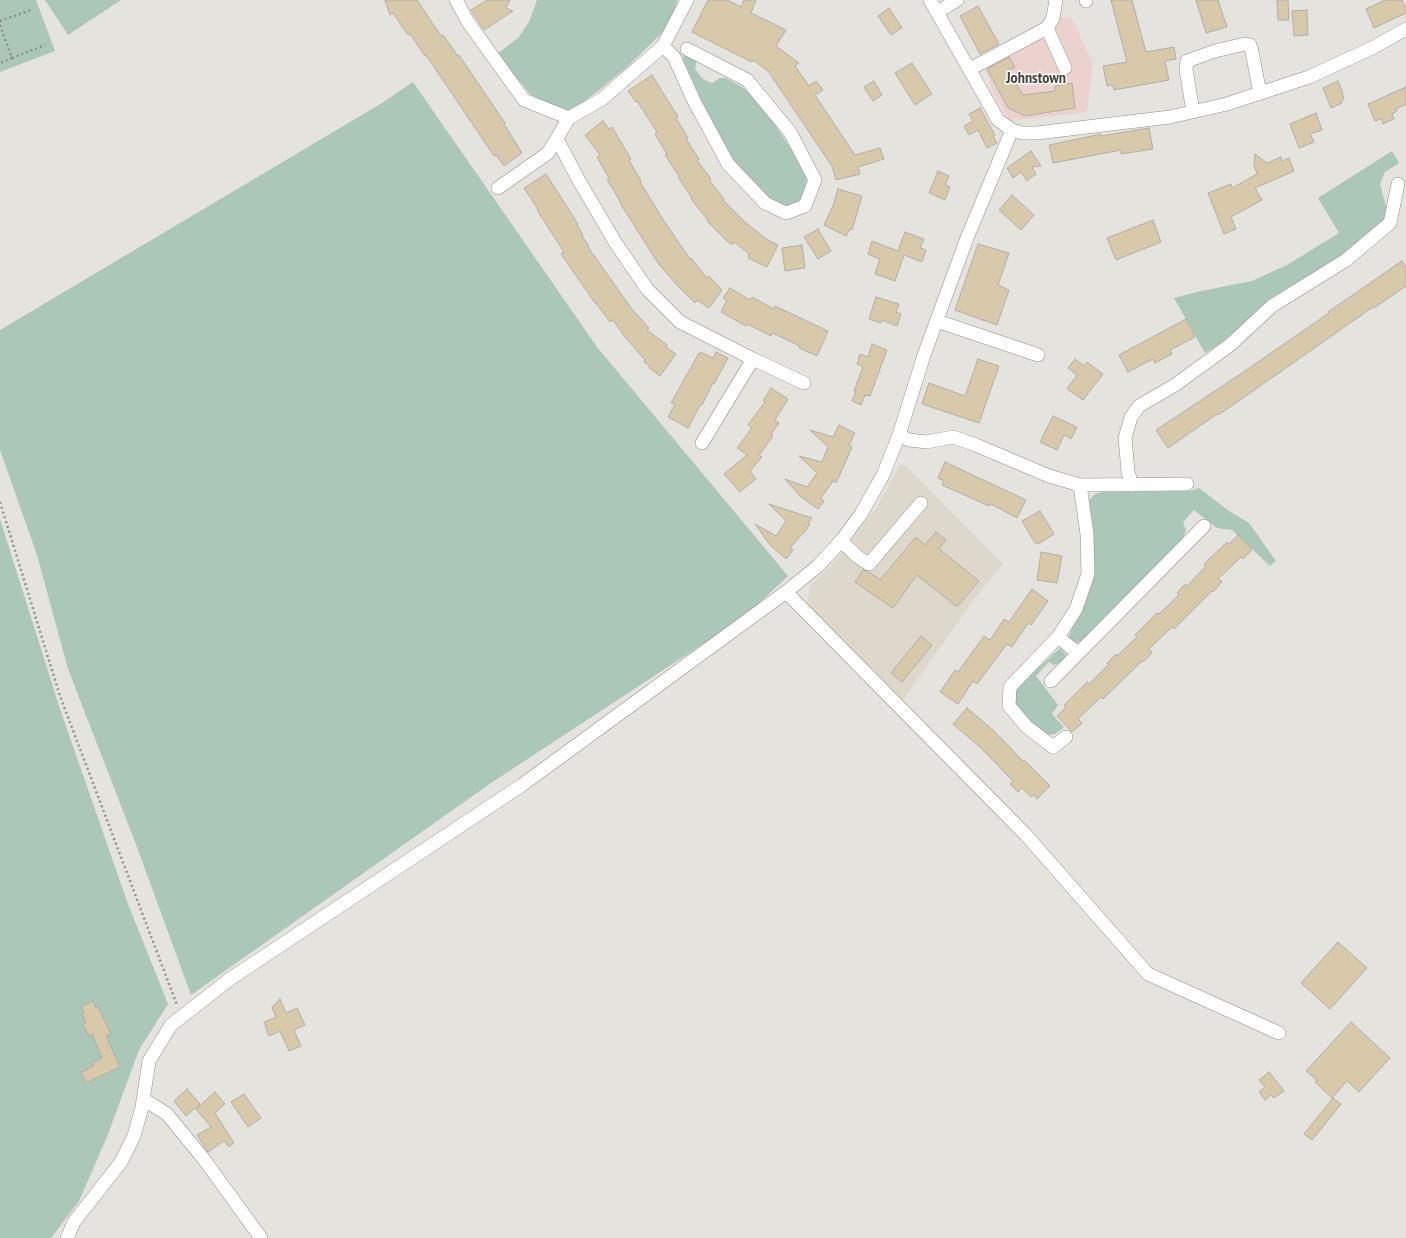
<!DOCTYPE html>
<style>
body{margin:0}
canvas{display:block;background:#e5e3dd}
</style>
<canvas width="1406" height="1238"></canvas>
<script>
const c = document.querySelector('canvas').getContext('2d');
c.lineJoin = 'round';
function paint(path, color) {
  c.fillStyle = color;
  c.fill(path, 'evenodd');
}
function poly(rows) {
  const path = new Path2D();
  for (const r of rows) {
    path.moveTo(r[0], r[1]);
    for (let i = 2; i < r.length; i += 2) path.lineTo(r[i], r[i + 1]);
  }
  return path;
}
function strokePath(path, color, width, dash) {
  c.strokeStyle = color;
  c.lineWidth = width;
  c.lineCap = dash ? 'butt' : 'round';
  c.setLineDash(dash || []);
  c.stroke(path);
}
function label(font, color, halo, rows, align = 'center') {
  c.font = font + ' "PT Sans Narrow",sans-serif';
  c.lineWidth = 3;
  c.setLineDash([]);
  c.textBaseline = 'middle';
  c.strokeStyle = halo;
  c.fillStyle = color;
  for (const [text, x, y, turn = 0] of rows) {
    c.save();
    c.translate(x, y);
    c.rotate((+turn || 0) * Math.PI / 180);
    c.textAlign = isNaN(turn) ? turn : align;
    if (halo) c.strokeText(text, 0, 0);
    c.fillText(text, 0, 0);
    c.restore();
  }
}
const commercial = poly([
 [1051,17,1072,18,1093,64,1087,112,1010,121,994,95,984,65,978,58]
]);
const built = poly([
 [904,464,1003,564,972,602,901,703,809,611,808,599,810,586,835,561,852,539,877,507,899,466]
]);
const green = poly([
 [0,0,36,0,55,51,0,72],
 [45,0,121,0,68,35],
 [537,0,677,0,677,1,674,14,664,31,626,68,599,90,577,107,566,111,546,105,530,94,497,54,518,38,529,22],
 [684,53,697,59,695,69,703,79,712,83,720,78,726,78,752,93,762,105,807,173,804,194,796,204,787,206,773,202,735,162,723,144,703,104,683,59],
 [413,82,597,347,788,576,744,617,491,783,191,995,137,847,68,669,37,555,0,450,0,330,382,103],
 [1392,151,1399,163,1385,172,1380,184,1387,210,1383,222,1343,254,1268,300,1233,333,1218,345,1205,353,1174,298,1201,291,1252,281,1287,265,1339,233,1318,198],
 [1199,488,1229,511,1249,523,1276,561,1270,566,1232,530,1217,528,1194,510,1183,522,1186,530,1183,539,1081,641,1074,643,1069,637,1071,630,1078,618,1088,596,1094,568,1094,534,1088,501,1095,494,1102,492,1191,491],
 [0,519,60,709,128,904,168,1004,139,1050,107,1137,79,1201,51,1238,0,1238],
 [1060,648,1066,654,1064,659,1058,664,1053,665,1049,662,1036,676,1058,705,1052,714,1064,727,1055,734,1048,735,1031,722,1015,703,1015,692,1017,687]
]);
const building = poly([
 [385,0,417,0,441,36,443,35,458,56,459,55,505,123,504,124,522,153,504,166,496,155,494,156,426,55,425,56,410,34,408,35,393,13,390,15,385,0],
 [487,0,510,0,506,8,513,11,484,30,471,10,487,0],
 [708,0,727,0,741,7,744,0,756,0,751,13,786,30,776,46,799,63,795,66,809,86,816,81,823,90,815,95,855,155,880,148,884,159,858,167,860,174,836,180,832,166,768,71,753,60,752,62,692,32,708,0],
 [1111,0,1132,0,1146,52,1174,47,1176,59,1165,61,1169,80,1114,90,1113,85,1107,86,1103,66,1127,62,1111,0],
 [1196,0,1218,0,1227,27,1206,33,1196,0],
 [1277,0,1288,0,1289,20,1278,20,1277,0],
 [1385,0,1402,0,1406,9,1406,13,1374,28,1366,9,1385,0],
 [978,6,999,44,980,54,960,16,978,6],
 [889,8,902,28,891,35,878,16,889,8],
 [1307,10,1308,35,1294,36,1292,11,1307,10],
 [1009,57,1015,67,1008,71,1023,95,1055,91,1055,86,1072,83,1075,108,1025,116,1008,108,987,69,1009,57],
 [912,63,932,94,915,105,895,73,912,63],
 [652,75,678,117,676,118,688,138,686,139,699,159,697,160,711,179,709,180,724,199,723,200,745,222,766,239,778,245,767,267,748,258,749,254,734,242,732,245,727,241,707,221,708,220,691,199,692,198,678,177,679,176,665,155,667,154,655,134,657,132,637,101,636,102,628,91,652,75],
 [874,81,882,95,873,101,864,87,874,81],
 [1338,81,1343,93,1342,93,1344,99,1341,101,1342,103,1331,108,1323,88,1338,81],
 [1406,87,1406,104,1396,109,1397,111,1392,114,1394,119,1383,124,1381,119,1375,121,1368,104,1406,87],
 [980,108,995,135,993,136,997,143,987,148,978,130,969,135,964,126,973,121,969,114,980,108],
 [1316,113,1322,130,1310,134,1314,142,1299,148,1290,124,1316,113],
 [603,121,609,129,612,127,631,159,629,160,641,181,640,182,664,221,690,259,691,258,707,278,709,276,722,290,709,308,697,300,695,303,675,283,658,263,620,203,621,203,607,179,609,178,597,157,600,155,585,135,603,121],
 [1149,128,1153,149,1121,154,1121,150,1053,163,1049,145,1101,134,1101,136,1149,128],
 [1031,151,1041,166,1032,167,1036,174,1027,181,1021,172,1013,178,1007,168,1031,151],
 [1255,154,1267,163,1281,157,1282,161,1289,158,1294,171,1255,188,1262,200,1231,217,1236,229,1224,234,1208,193,1231,184,1232,188,1257,174,1254,165,1255,154],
 [938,171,949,176,945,185,950,187,945,200,929,193,938,171],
 [546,174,578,224,577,225,583,235,582,236,589,246,588,247,631,308,649,328,647,330,667,345,666,347,676,354,660,376,649,368,650,366,644,362,645,360,625,337,613,320,610,322,596,303,595,303,561,254,564,252,537,210,538,209,524,188,546,174],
 [838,189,862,196,852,230,850,229,846,236,824,225,833,206,838,189],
 [1012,195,1034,215,1021,230,999,210,1012,195],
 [1153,220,1161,242,1116,260,1107,238,1153,220],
 [818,229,831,251,818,259,804,237,818,229],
 [905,232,924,239,920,248,926,250,922,262,904,255,895,281,875,274,880,259,868,254,872,241,898,251,905,232],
 [978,244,1009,253,998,285,1009,290,997,325,955,310,978,244],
 [802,245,805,268,785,271,782,248,802,245],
 [1402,261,1406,268,1406,286,1374,308,1373,307,1243,398,1218,415,1217,414,1168,448,1156,430,1242,373,1329,313,1328,312,1402,261],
 [730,288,750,300,752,297,774,309,775,306,828,331,817,356,799,348,800,346,772,333,771,336,747,324,746,326,721,312,727,300,723,298,730,288],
 [876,297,899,304,896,312,901,314,897,326,882,320,881,323,869,319,876,297],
 [1186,319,1195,337,1170,350,1172,354,1155,363,1153,359,1128,372,1119,355,1186,319],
 [872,344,887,350,870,396,865,395,861,405,852,401,856,391,854,391,863,367,857,364,860,354,868,357,872,344],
 [716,352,728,358,714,384,713,383,702,405,701,404,688,428,668,417,675,404,671,403,699,353,703,353,713,358,716,352],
 [978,359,999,366,979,423,922,404,929,383,965,396,978,359],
 [1075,359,1084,366,1087,362,1103,374,1083,400,1067,389,1077,375,1068,368,1075,359],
 [771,388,788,399,775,420,779,423,771,434,773,436,759,455,762,457,750,471,756,479,740,492,724,474,747,455,737,448,752,428,748,425,765,402,763,401,771,388],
 [1053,416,1077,427,1071,439,1064,435,1057,450,1040,442,1053,416],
 [839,425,855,433,849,445,852,447,836,483,833,481,821,498,824,501,818,509,801,497,785,479,807,487,817,473,799,456,822,462,828,447,810,430,833,437,839,425],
 [945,462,1026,500,1017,518,991,504,989,506,942,485,944,481,938,478,945,462],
 [769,504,812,518,808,523,810,524,804,533,803,533,790,548,793,550,786,559,770,545,755,524,776,536,786,521,769,504],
 [1040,511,1054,534,1040,543,1035,543,1022,521,1040,511],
 [936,532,946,540,939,549,979,581,957,607,917,575,893,608,855,582,863,570,869,572,880,580,916,537,925,545,936,532],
 [1238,535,1252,550,1243,559,1241,557,1218,579,1222,582,1213,592,1212,591,1174,629,1172,627,1149,649,1152,653,1143,662,1142,661,1103,699,1101,697,1078,719,1082,723,1072,732,1057,716,1066,707,1064,705,1087,682,1089,684,1109,664,1107,663,1116,654,1117,656,1137,637,1135,635,1157,613,1159,614,1179,595,1177,593,1185,584,1187,586,1206,566,1204,564,1227,542,1229,544,1238,535],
 [1041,552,1062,556,1057,583,1037,580,1041,552],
 [1032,589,1048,601,1031,625,1028,623,1012,647,1007,644,977,684,973,681,958,704,940,692,955,670,958,672,984,636,990,640,1004,619,1009,622,1032,589],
 [921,636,932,645,902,682,891,673,921,636],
 [967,708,993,730,1023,761,1024,760,1050,786,1037,799,1034,795,1031,797,1022,788,1018,792,1010,784,1013,781,980,747,953,724,967,708],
 [1338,942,1367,968,1330,1009,1301,983,1338,942],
 [280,999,286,1013,297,1008,305,1025,294,1030,301,1046,289,1051,280,1031,269,1036,264,1022,276,1017,272,1007,280,999],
 [93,1001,96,1008,98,1007,111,1034,106,1036,120,1067,86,1083,81,1072,94,1066,92,1063,102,1058,92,1034,89,1036,83,1024,86,1023,82,1014,84,1013,81,1007,93,1001],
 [1351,1022,1390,1058,1359,1092,1347,1081,1332,1098,1315,1082,1317,1080,1306,1071,1351,1022],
 [1269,1072,1284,1091,1274,1098,1271,1095,1265,1100,1259,1092,1265,1087,1259,1080,1269,1072],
 [187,1089,200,1104,186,1116,174,1101,187,1089],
 [215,1092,225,1104,215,1113,234,1143,229,1147,224,1141,208,1152,197,1135,211,1127,196,1109,215,1092],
 [244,1094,261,1118,248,1127,231,1102,244,1094],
 [1333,1098,1341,1104,1312,1140,1304,1134,1333,1098]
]);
const path = poly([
 [0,21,31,10],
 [0,25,12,58,0,63],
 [12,58,45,45],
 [0,502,60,696,177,1005]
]);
const minor = poly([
 [456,0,468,22,524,100,569,118],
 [930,0,998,120,1012,130,1022,133,1037,133,1170,117,1227,104,1309,77,1372,48,1406,29],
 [1086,0,1086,1],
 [938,12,957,0],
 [1047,28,1065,68],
 [663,46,674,57,694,101,728,164,765,203,786,213,805,206,815,180,790,132,747,80,687,49],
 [970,69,1047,28,1053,18,1056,0],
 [1193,112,1186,69,1187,61,1215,51,1245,44,1250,45,1252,52,1260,93],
 [557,139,578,179,615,242,647,289,680,322,753,359,702,443],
 [498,188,548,153,569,118,602,99,663,46,687,0],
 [937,321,1038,355],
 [753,359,804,383],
 [899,435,909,440,927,442,953,437,976,445,1049,476,1080,485,1187,484],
 [1132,485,1128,472,1125,438,1131,417,1139,406,1175,385,1230,345,1272,306,1346,260,1390,223,1398,184],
 [841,541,858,557,869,564,921,503],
 [786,592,1026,835,1148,974,1279,1033],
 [1058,637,1078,653],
 [1051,681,1204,526],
 [1066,737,1053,747,1027,727,1009,706,1010,687,1058,637,1076,609,1088,574,1087,534,1080,485],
 [143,1099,167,1114,203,1158,261,1238],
 [67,1238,74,1222,121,1162,134,1136,142,1107,149,1061,171,1025,230,979,522,785,786,592,818,566,841,541,861,514,883,475,899,435,924,355,967,238,1012,130]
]);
const districtNames = [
 ["Johnstown",1036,78]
];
paint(commercial, '#ecd2ce');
paint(built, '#ded8cc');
paint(green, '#abc7b7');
paint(building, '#d7c9aa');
strokePath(building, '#b1aea9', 1);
strokePath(minor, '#908e89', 14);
strokePath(path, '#92908c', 2.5, [2, 3]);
strokePath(minor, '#fff', 13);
label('bold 16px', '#46443f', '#fff', districtNames);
</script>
